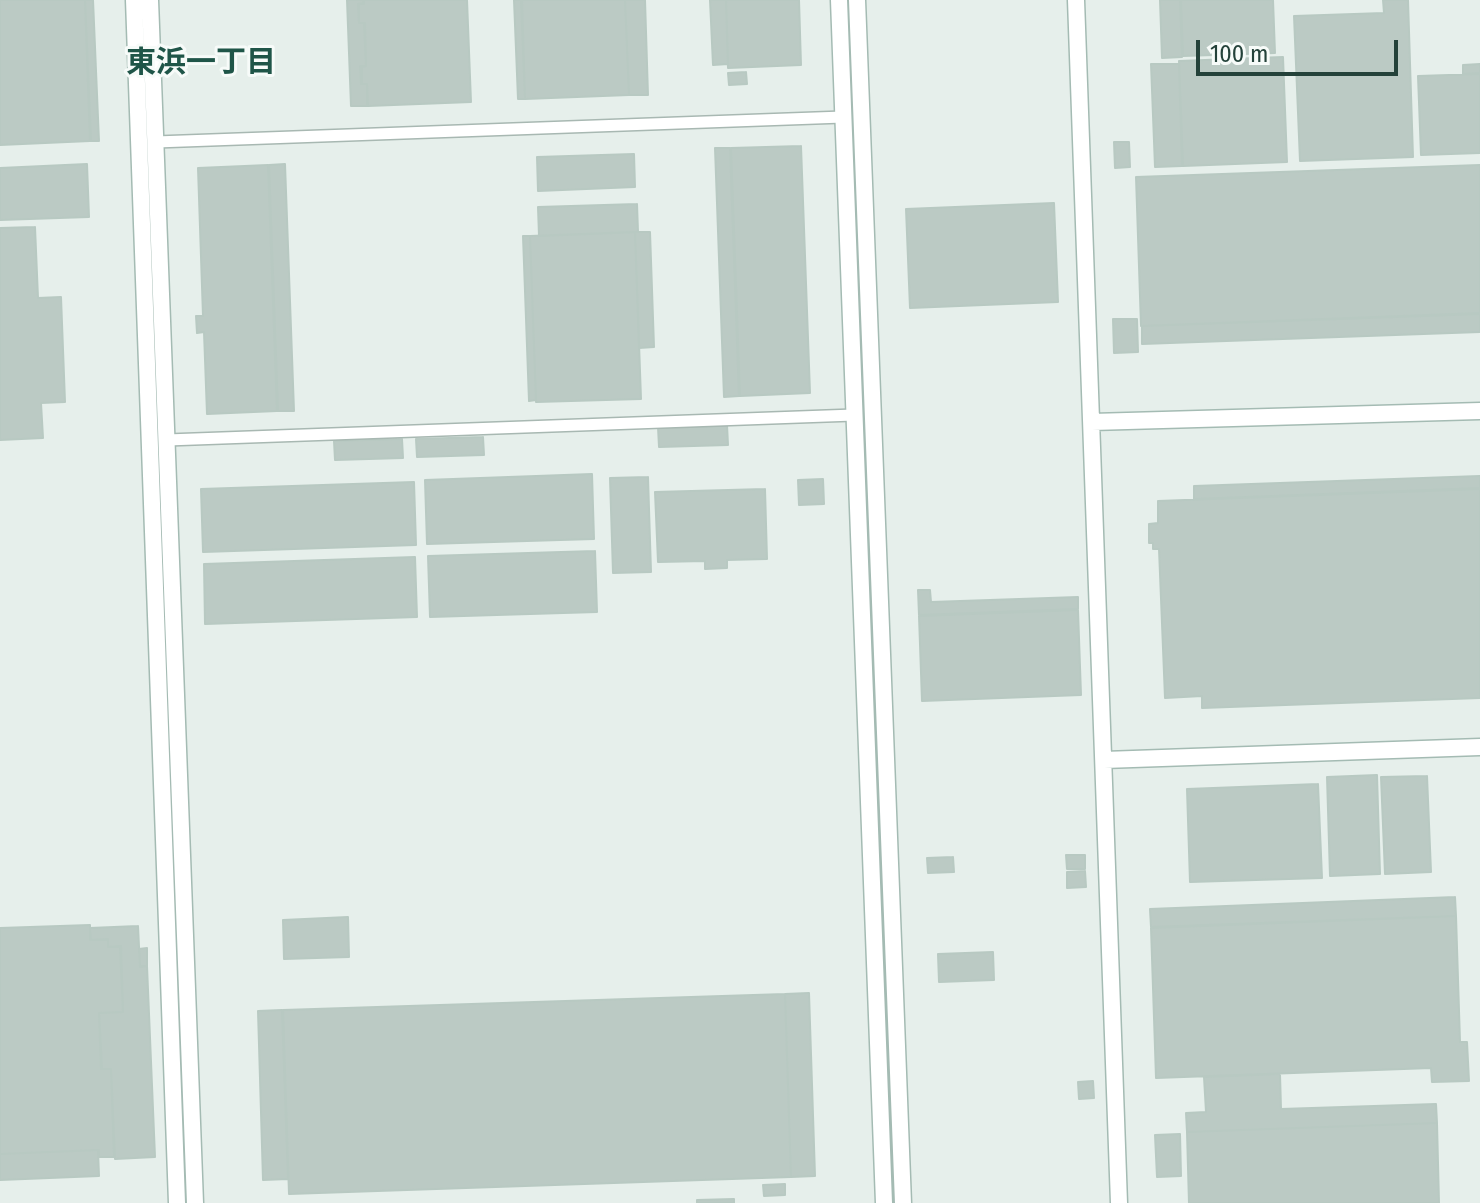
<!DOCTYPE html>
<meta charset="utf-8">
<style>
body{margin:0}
#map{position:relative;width:1480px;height:1203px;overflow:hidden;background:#e6efeb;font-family:"Fira Sans Condensed",sans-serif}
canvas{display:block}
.scale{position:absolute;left:1196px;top:40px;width:202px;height:36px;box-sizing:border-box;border:4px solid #24423a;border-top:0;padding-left:10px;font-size:24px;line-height:28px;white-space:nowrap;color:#24423a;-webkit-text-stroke:6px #f7fbf9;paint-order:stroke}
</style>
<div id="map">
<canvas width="1480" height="1203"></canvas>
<div class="scale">100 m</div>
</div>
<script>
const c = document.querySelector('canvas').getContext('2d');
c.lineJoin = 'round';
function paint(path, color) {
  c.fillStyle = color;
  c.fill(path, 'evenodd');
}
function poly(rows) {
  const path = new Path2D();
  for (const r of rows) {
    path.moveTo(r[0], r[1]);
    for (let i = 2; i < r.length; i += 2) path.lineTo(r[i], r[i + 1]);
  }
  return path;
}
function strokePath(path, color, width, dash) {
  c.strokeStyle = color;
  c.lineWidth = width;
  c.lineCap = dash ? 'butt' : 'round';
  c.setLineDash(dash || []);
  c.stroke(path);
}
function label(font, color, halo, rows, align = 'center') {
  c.font = font + ' "Fira Sans Condensed","Noto Sans JP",sans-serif';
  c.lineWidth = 6;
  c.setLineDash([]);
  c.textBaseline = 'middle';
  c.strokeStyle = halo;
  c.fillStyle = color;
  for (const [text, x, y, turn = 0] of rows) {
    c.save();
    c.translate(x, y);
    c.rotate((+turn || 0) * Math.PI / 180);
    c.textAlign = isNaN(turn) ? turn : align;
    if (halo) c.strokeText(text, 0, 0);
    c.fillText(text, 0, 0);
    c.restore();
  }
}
const building = poly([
 [0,0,85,0,90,141,0,145,0,0],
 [85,0,93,0,99,141,91,141,85,0],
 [347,0,363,0,364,3,358,4,359,23,364,23,366,66,360,66,361,84,367,84,367,106,351,106,347,0],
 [364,0,467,0,471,102,368,106,367,84,362,84,362,67,366,66,365,23,359,23,359,4,364,4,364,0],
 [514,0,521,0,525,99,518,99,514,0],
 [522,0,625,0,629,95,525,99,522,0],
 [625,0,645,0,648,95,629,95,625,0],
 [710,0,726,0,728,64,713,65,710,0],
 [726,0,799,0,801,65,728,68,726,0],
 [1160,0,1180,0,1182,57,1162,58,1160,0],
 [1181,0,1273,0,1275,53,1183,56,1181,0],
 [1383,0,1408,0,1413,157,1300,161,1294,16,1384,13,1383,0],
 [1283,57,1287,162,1183,166,1179,61,1283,57],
 [1151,64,1179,64,1182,166,1155,167,1151,64],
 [1480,64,1480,73,1463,74,1463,65,1480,64],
 [746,72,747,84,729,85,728,73,746,72],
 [1480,74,1480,153,1421,155,1418,76,1480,74],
 [1114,142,1129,142,1130,167,1115,168,1114,142],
 [801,146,810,393,740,396,731,148,801,146],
 [715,148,730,148,739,396,724,397,715,148],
 [634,154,635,187,538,191,537,157,634,154],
 [87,164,89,217,0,220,0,168,87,164],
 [285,164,294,411,278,411,269,165,285,164],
 [268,165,277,411,207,414,204,332,197,333,196,316,203,316,198,168,268,165],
 [1480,165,1480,313,1141,326,1136,177,1480,165],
 [1054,203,1058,302,910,308,906,209,1054,203],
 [637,204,638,232,539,236,538,207,637,204],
 [35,227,38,298,61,297,65,402,41,403,43,438,0,440,0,228,35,227],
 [635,232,641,399,536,402,530,236,635,232],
 [635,232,650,232,654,347,639,348,635,232],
 [523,236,530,236,536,400,529,401,523,236],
 [1480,314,1480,332,1142,344,1142,326,1480,314],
 [1113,319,1137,319,1138,352,1114,353,1113,319],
 [727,425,728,445,659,447,658,427,727,425],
 [483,437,484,455,417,457,416,439,483,437],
 [402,439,403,458,335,460,334,441,402,439],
 [592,474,594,539,427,544,425,480,592,474],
 [1480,476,1480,488,1194,499,1194,486,1480,476],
 [648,477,651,572,613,573,610,478,648,477],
 [823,479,824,504,799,505,798,480,823,479],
 [414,482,416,545,203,552,201,489,414,482],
 [765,489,767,559,727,560,727,568,705,569,705,561,658,562,655,492,765,489],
 [1480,489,1480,698,1202,708,1202,696,1165,698,1159,549,1153,549,1153,543,1149,543,1149,524,1158,523,1158,501,1480,489],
 [595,551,597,612,430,617,428,556,595,551],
 [415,557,417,617,205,624,204,564,415,557],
 [918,590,930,590,931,602,1078,597,1078,609,919,615,918,590],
 [1078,610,1081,695,922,701,919,616,1078,610],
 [1377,775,1380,874,1330,876,1327,777,1377,775],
 [1427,776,1431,872,1385,874,1381,777,1427,776],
 [1318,784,1322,878,1190,882,1187,789,1318,784],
 [1066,855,1085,855,1085,869,1067,869,1066,855],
 [953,857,954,872,928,873,927,858,953,857],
 [1085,871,1086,887,1067,888,1067,872,1085,871],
 [1455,897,1456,916,1151,927,1150,909,1455,897],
 [1456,916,1460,1042,1467,1042,1469,1081,1432,1082,1431,1068,1156,1078,1151,928,1456,916],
 [348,917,349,957,284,959,283,920,348,917],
 [90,925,90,940,108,940,108,947,120,947,123,1012,99,1013,101,1069,111,1069,114,1157,99,1157,99,1150,0,1154,0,928,90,925],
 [138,926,140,967,147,966,155,1157,115,1159,111,1069,102,1069,99,1013,123,1012,121,946,108,947,108,939,91,940,90,928,138,926],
 [147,948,147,966,140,966,139,949,147,948],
 [993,952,994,980,939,982,938,954,993,952],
 [809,993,815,1176,791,1177,785,994,809,993],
 [785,994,791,1177,289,1194,283,1010,785,994],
 [282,1010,288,1179,263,1180,258,1011,282,1010],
 [1280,1074,1281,1109,1436,1104,1437,1123,1187,1132,1186,1113,1206,1112,1204,1077,1280,1074],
 [1093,1081,1094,1098,1079,1099,1078,1082,1093,1081],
 [1437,1123,1439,1203,1189,1203,1187,1132,1437,1123],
 [1180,1134,1181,1176,1157,1177,1155,1135,1180,1134],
 [98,1150,99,1176,0,1180,0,1154,98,1150],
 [785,1184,785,1195,764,1196,763,1185,785,1184],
 [734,1199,734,1203,697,1203,697,1200,734,1199]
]);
const street = poly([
 [156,142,843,117],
 [167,440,854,415]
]);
const secondary = poly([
 [134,0,177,1203],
 [150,0,195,1203],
 [839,0,884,1203],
 [857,0,903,1203],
 [1076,0,1119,1203],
 [1092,422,1480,411],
 [1104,760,1480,747]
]);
const neighbourhoodNames = [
 ["東浜一丁目",201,64]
];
paint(building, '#bbcac4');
strokePath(building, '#b8c9c2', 2);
strokePath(street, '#a8b8b2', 14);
strokePath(secondary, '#a4bbb3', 19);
strokePath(street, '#fff', 11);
strokePath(secondary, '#fff', 16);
label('bold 30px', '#1f5548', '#f7fbf9', neighbourhoodNames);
</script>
